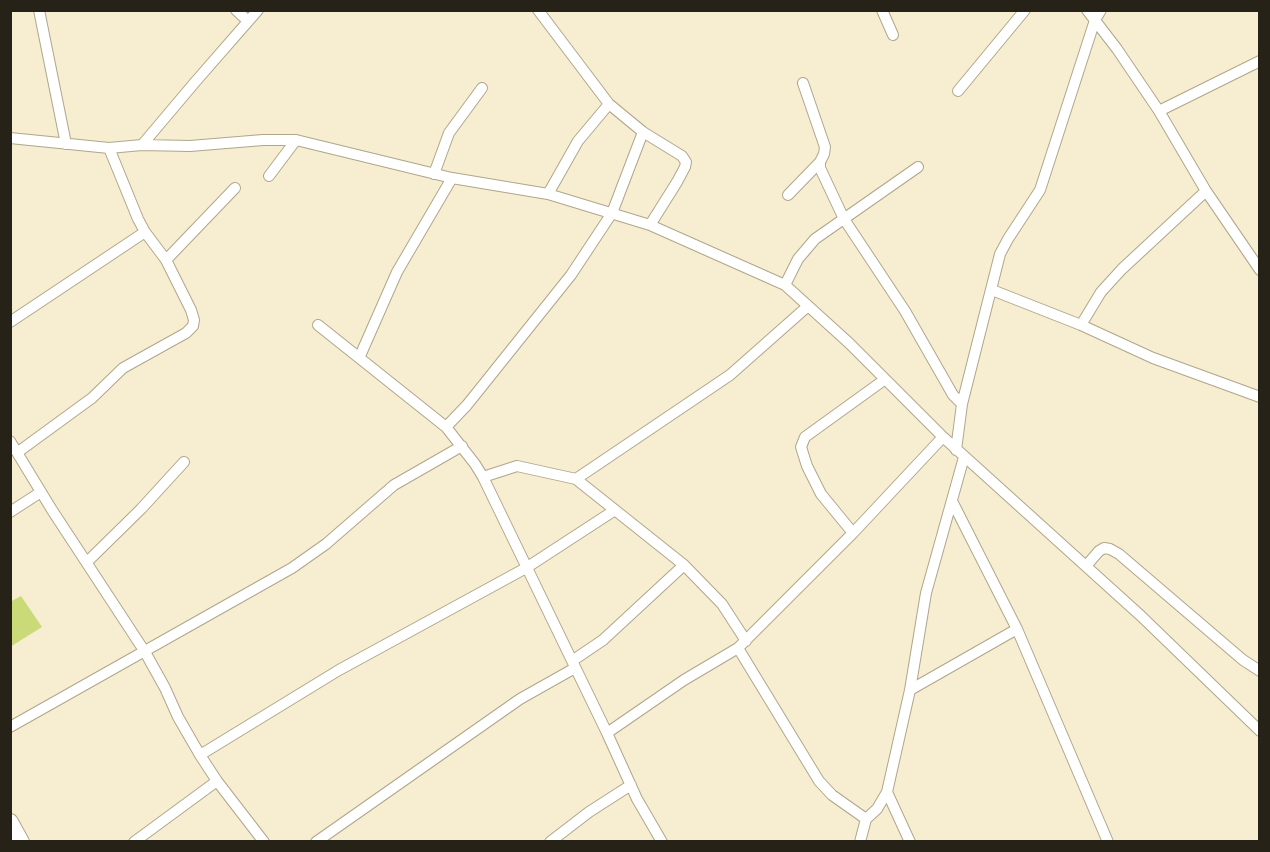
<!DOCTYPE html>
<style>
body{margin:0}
#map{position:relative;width:1270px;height:852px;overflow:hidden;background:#f7edd1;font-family:Helvetica,sans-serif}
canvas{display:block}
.frame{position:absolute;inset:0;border:12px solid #262218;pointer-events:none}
</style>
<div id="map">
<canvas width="1270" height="852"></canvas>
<div class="frame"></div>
</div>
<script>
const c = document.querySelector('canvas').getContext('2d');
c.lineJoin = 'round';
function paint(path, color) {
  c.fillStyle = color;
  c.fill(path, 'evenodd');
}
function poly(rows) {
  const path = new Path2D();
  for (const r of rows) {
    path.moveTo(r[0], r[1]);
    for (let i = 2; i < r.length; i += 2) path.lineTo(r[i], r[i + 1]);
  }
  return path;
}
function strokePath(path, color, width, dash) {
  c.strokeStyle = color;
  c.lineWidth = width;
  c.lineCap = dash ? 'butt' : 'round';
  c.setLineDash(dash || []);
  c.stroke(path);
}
const building = poly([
 [21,596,42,627,10,647,10,602]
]);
const minor = poly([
 [39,10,66,144],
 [236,10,248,21],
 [538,10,609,104,643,132,682,156,686,162,685,167,677,182,650,225],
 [882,10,893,35],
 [1087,10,1117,49,1159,111,1206,191,1260,270],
 [803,83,825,147,824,154,820,162,820,168,844,219,905,311,953,395,962,404],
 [958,91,1025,10],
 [1159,111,1260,61],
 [10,138,109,148,142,145,190,146,263,140,296,140,452,178,548,194,650,225,785,285,849,343,943,437,1141,616,1260,731],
 [142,145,196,81,258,10],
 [434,174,449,133,482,88],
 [269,176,296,140],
 [548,194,578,141,609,104],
 [788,195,820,162],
 [166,260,235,188],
 [785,285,798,259,815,239,918,167],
 [992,290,1081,325,1153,358,1260,397],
 [10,322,145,232],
 [318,325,446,427,475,464,483,477,607,733,637,799,662,842],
 [1081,325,1101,292,1122,269,1206,191],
 [360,356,397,272,452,178],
 [446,427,467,405,571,275,612,213,643,132],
 [10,441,52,510,145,652,165,688,178,717,200,755,217,781,264,842],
 [956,450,962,404,1000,254,1008,239,1040,190,1095,20,1101,10],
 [18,452,92,398,123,368,186,333,193,326,194,320,191,310,166,260,145,232,138,219,109,148],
 [483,477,517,466,576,479,684,565,722,604,746,641],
 [576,479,730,375,808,306],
 [952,501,1017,629,1108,842],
 [10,512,41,492],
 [853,533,821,494,807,466,801,447,805,437,884,380],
 [87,562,141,509,184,462],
 [1086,566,1099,551,1104,548,1110,549,1119,554,1243,660,1260,671],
 [738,648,819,781,832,795,866,819],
 [572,661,603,640,684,565],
 [910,690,1017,629],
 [10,727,292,568,326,544,394,485,462,446],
 [607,733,684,680,738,648,853,533,943,437],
 [200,755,339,670,526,568,615,510],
 [887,792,910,842],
 [134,842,217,781],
 [316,842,520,699,575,668],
 [550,842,589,812,631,785],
 [860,842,866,819,877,809,887,792,910,690,926,593,964,457]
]);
const primary = poly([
 [10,822,21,842]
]);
paint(building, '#cada78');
strokePath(minor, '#afa68b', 12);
strokePath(primary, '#afa68b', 18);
strokePath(minor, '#fff', 10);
strokePath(primary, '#fff', 16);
</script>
